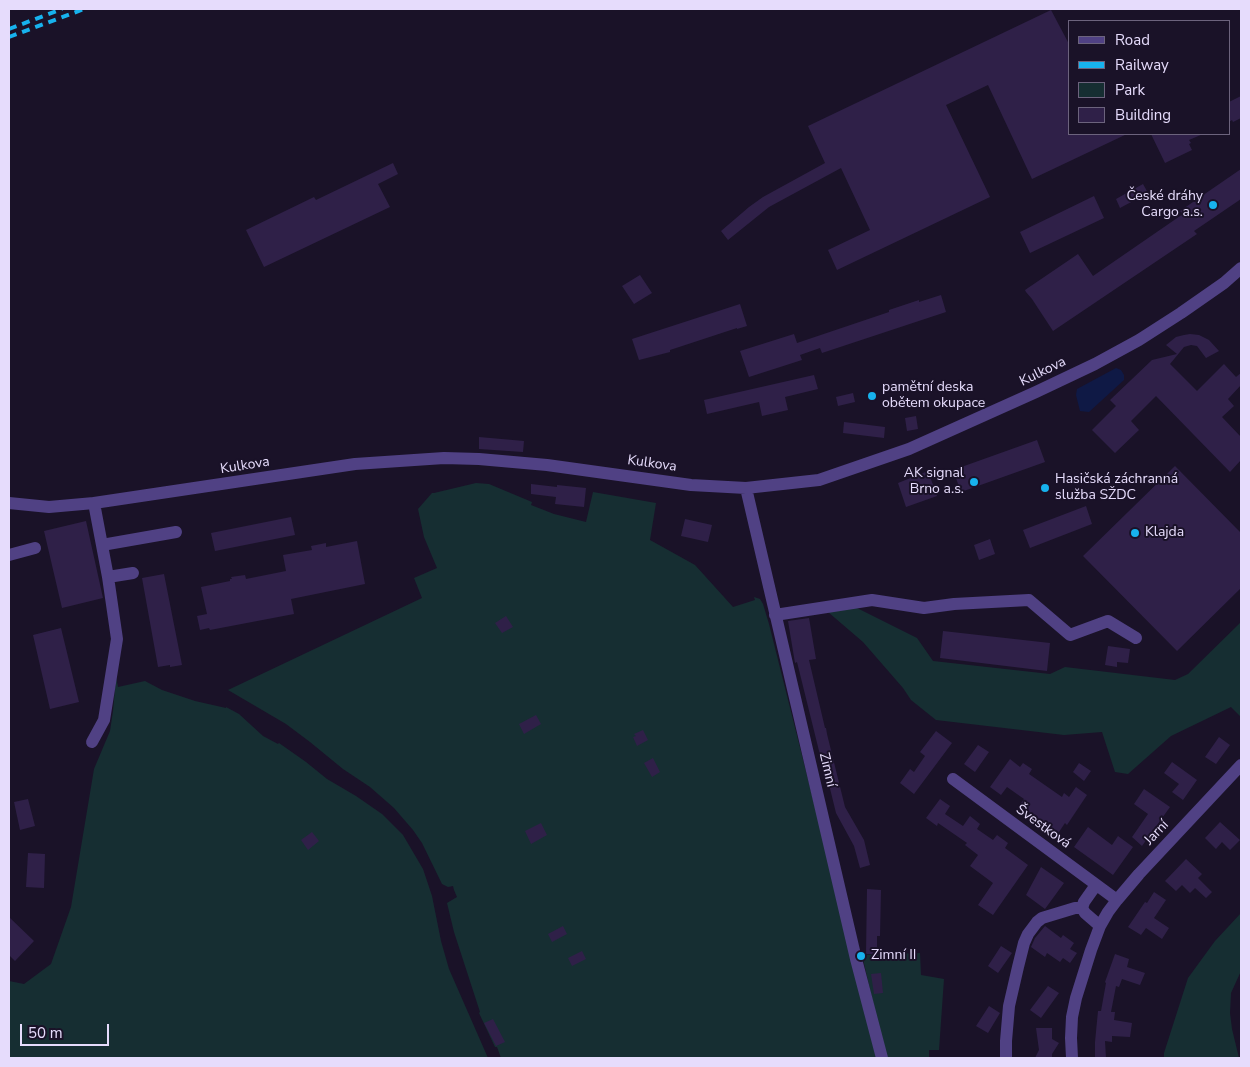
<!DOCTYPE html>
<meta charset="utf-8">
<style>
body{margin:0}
#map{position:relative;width:1250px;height:1067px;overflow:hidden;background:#1a1228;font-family:"Nunito Sans",sans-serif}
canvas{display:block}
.frame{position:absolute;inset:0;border:10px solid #e6dcfc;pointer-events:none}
.legend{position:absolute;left:1068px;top:20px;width:162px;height:115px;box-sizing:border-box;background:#1a1228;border:1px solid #6c637d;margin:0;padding:6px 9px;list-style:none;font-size:15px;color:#e6dcfc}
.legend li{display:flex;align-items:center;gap:10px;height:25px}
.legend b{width:25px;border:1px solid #6c637d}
.scale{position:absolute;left:20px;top:1024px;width:89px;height:22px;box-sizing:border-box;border:2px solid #e6dcfc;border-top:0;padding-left:6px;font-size:15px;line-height:18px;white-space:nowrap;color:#e6dcfc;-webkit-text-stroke:4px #1a1228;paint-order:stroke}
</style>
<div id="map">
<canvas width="1250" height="1067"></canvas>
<div class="frame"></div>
<ul class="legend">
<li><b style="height:6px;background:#504184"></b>Road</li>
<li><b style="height:6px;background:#17b2ed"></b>Railway</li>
<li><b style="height:14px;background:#162e32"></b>Park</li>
<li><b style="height:14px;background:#2f2048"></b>Building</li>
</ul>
<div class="scale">50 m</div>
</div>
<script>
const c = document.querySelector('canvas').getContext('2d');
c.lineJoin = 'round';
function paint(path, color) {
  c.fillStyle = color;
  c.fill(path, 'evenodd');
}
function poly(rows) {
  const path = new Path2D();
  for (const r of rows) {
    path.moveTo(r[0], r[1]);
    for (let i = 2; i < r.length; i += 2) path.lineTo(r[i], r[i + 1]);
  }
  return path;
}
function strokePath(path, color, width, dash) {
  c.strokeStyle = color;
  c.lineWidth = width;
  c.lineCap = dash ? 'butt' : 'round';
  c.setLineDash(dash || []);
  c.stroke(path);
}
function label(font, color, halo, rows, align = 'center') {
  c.font = font + ' "Nunito Sans",sans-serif';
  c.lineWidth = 4;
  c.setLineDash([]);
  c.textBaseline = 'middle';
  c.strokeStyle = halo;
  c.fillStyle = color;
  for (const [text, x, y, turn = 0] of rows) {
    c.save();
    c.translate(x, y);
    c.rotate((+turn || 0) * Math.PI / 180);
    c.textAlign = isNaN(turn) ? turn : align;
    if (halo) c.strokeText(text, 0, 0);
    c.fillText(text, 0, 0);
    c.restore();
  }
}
const green = poly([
 [476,483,489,484,532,502,531,505,554,514,586,522,593,492,656,503,650,540,695,565,733,607,755,600,754,597,760,599,763,604,769,624,878,1058,501,1058,497,1047,495,1047,479,1013,480,1012,454,932,447,903,457,897,454,890,453,886,448,887,442,884,422,843,413,830,394,808,370,787,343,769,310,742,286,724,228,690,422,598,414,578,437,568,424,537,418,509,432,493,434,493],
 [855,607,917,638,933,661,1050,674,1065,667,1175,680,1188,674,1241,622,1241,717,1231,707,1171,736,1128,774,1115,772,1102,732,1064,735,936,720,911,700,903,688,863,642,828,612],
 [116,677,118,687,145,681,162,690,195,701,226,708,226,707,239,714,263,736,278,744,279,743,306,762,327,779,356,796,382,814,403,835,423,869,432,896,441,941,449,969,488,1058,9,1058,9,981,24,984,51,964,71,907,94,769,110,731,113,711],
 [1241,913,1241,971,1231,993,1230,1013,1232,1029,1239,1058,1164,1058,1164,1053,1188,978,1215,941],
 [920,953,921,975,944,979,939,1050,929,1050,929,1058,886,1058,862,955]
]);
const water = poly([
 [1116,368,1121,370,1124,375,1124,380,1089,412,1080,411,1076,395,1077,389]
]);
const building = poly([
 [1051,10,1069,44,1069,134,1127,134,1032,179,988,85,946,105,990,197,837,270,828,250,870,230,841,168,769,207,728,240,721,231,749,207,763,197,825,163,808,126],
 [1241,96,1241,118,1233,122,1232,120,1229,122,1229,102],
 [1151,134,1203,134,1189,140,1191,143,1189,144,1192,150,1165,163],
 [393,163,398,174,378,184,390,207,264,267,246,230,314,197,316,200],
 [1241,169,1241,199,1194,231,1197,234,1053,331,1032,299,1026,292,1025,290,1078,254,1093,276,1183,214,1180,211],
 [1143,184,1148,193,1120,208,1116,199],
 [1094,196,1104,218,1030,253,1020,232],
 [640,275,652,293,634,304,622,286],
 [941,295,946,312,822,353,820,348,800,355,802,360,749,377,740,351,794,334,797,343,889,312,889,310,919,300,919,302],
 [740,304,747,326,737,329,737,328,670,350,670,352,639,360,632,339],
 [1190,334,1199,335,1209,340,1219,351,1206,358,1197,346,1191,345,1184,347,1170,364,1197,391,1224,364,1236,377,1241,373,1241,385,1228,399,1234,406,1222,417,1241,437,1241,460,1230,472,1156,396,1131,421,1139,430,1115,453,1092,430,1116,406,1110,400,1152,360,1177,354,1166,345,1176,337,1184,335],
 [814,375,818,389,785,397,788,410,762,416,759,402,707,414,704,400],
 [853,393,855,402,838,406,836,397],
 [916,416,918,429,907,431,905,418],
 [844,422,885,427,884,438,843,433],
 [479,437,524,441,523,452,479,449],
 [1037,440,1045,462,961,492,953,470],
 [1175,466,1241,533,1241,588,1177,651,1083,556],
 [928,471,937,496,906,507,898,483],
 [531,484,557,487,557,485,586,488,584,507,555,504,556,497,531,494],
 [1086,506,1092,524,1030,548,1023,530],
 [291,517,295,535,215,551,211,533],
 [685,519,712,525,708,542,681,536],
 [86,521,103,598,62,608,44,531],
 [990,539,995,554,979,560,974,545],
 [357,541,365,584,291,599,294,614,210,630,209,628,200,630,197,616,207,614,201,587,230,581,230,579,232,579,231,577,245,575,246,579,286,571,283,555,312,550,311,546,326,543,326,547],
 [164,574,182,665,170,667,170,665,158,667,142,578],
 [506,616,513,627,502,633,495,623],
 [809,618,816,659,809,660,825,728,826,728,827,734,845,807,864,840,870,865,860,868,854,846,836,813,824,764,822,764,821,759,797,662,795,663,788,621],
 [61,628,79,702,50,709,33,635],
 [943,631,1050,643,1047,671,940,658],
 [1108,646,1130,649,1128,663,1117,662,1117,667,1105,665],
 [536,715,541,724,524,734,519,724],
 [643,730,648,740,637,746,633,737,636,736,634,734],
 [936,731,952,743,914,794,900,783,910,769,914,772,925,756,920,752],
 [1219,737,1230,745,1216,764,1205,757],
 [978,745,989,752,975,772,964,764],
 [653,758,660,772,652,777,644,763],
 [1010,759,1020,767,1023,763,1032,769,1029,774,1062,797,1064,793,1069,797,1076,787,1087,795,1067,825,1065,823,1057,835,1018,807,1024,799,1007,787,1001,795,990,787],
 [1172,762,1197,780,1183,800,1172,792,1179,784,1164,773],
 [1079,763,1091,771,1084,781,1073,772],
 [1144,789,1170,807,1142,846,1132,837,1148,814,1134,804],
 [28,799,35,826,20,830,14,802],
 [940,799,950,806,945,814,963,826,970,816,980,824,977,829,993,840,997,835,1008,843,1005,848,1028,865,993,915,978,905,993,883,970,866,978,855,965,845,967,843,938,823,937,826,926,818],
 [1220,822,1240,840,1230,850,1222,842,1216,849,1205,838],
 [541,823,547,835,531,844,525,831],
 [1088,827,1112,845,1118,836,1133,847,1113,875,1074,847],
 [312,832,319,841,308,850,301,840],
 [28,853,45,854,44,888,26,887],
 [1186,859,1202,874,1198,878,1212,892,1206,898,1195,888,1190,893,1182,885,1176,891,1165,881],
 [1041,867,1064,883,1045,909,1026,895],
 [867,889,881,890,880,936,877,936,877,954,866,954],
 [1154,892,1166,900,1154,918,1169,928,1162,939,1146,928,1141,935,1128,927,1145,902,1147,903],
 [9,917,34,941,15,961,9,955],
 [563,926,567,934,552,942,548,934],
 [1045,926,1061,938,1063,935,1074,943,1070,949,1077,953,1070,963,1063,958,1060,962,1047,953,1045,957,1031,947,1035,938],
 [1001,946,1012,953,998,973,988,966],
 [582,951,586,959,572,966,568,958],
 [1115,954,1129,959,1127,967,1145,973,1140,985,1122,979,1119,987,1116,986,1111,1012,1115,1012,1114,1020,1132,1023,1130,1037,1112,1036,1112,1042,1105,1041,1106,1058,1095,1058,1095,1042,1098,1011,1101,1011,1106,983,1105,982],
 [881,973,883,993,874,994,871,974],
 [1048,986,1059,993,1041,1018,1030,1010],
 [989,1006,1000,1013,988,1033,976,1026],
 [493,1019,505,1042,496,1046,484,1023],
 [1036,1028,1052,1028,1052,1039,1059,1043,1052,1054,1052,1058,1035,1058,1039,1050]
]);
const minor = poly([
 [746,488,856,959,882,1058],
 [9,503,49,507,94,503,355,464,444,458,479,459,547,465,691,485,746,488,819,480,909,449,1036,392,1095,364,1139,340,1181,313,1224,283,1241,268],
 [102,545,176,532],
 [9,555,35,548],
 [108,577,133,573],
 [775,615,872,600,924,608,954,604,1029,600,1070,635,1108,621,1136,638],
 [92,742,104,720,117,639,108,577,94,503],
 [953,779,1117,900],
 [1082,908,1084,902,1096,885],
 [1082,908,1085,913,1100,926],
 [1006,1058,1006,1041,1009,1006,1018,967,1024,943,1028,934,1037,922,1042,918,1075,908,1082,908],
 [1072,1058,1071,1038,1072,1017,1076,998,1091,950,1100,926,1108,912,1117,900,1139,874,1241,765]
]);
const rail = poly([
 [9,29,62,9],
 [9,37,84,9]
]);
const markers = [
 [1213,205,5,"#17b2ed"],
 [872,396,5,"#17b2ed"],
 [974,482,5,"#17b2ed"],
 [1045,488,5,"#17b2ed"],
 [1135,533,5,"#17b2ed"],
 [861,956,5,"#17b2ed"]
];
const poiNames = [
 ["České dráhy",1203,197,"right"],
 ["Cargo a.s.",1203,213,"right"],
 ["pamětní deska",882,388],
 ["obětem okupace",882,404],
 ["AK signal",964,474,"right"],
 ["Brno a.s.",964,490,"right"],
 ["Hasičská záchranná",1055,480],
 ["služba SŽDC",1055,496],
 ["Klajda",1145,533],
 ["Zimní II",871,956]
];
const streetNames = [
 ["Kulkova",1043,372,-26],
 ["Kulkova",652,464,8],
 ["Kulkova",245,466,-9],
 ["Zimní",827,770,77],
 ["Švestková",1043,827,36],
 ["Jarní",1157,833,-47]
];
paint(green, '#162e32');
paint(water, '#0f1945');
paint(building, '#2f2048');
strokePath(minor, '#504184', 12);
strokePath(rail, '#17b2ed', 4, [8, 6]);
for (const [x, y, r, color] of markers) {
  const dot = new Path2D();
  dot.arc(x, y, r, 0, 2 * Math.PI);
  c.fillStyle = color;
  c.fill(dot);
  strokePath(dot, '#1a1228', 2);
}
label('14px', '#e6dcfc', '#1a1228', poiNames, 'left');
label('14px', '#e6dcfc', '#1a1228', streetNames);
</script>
